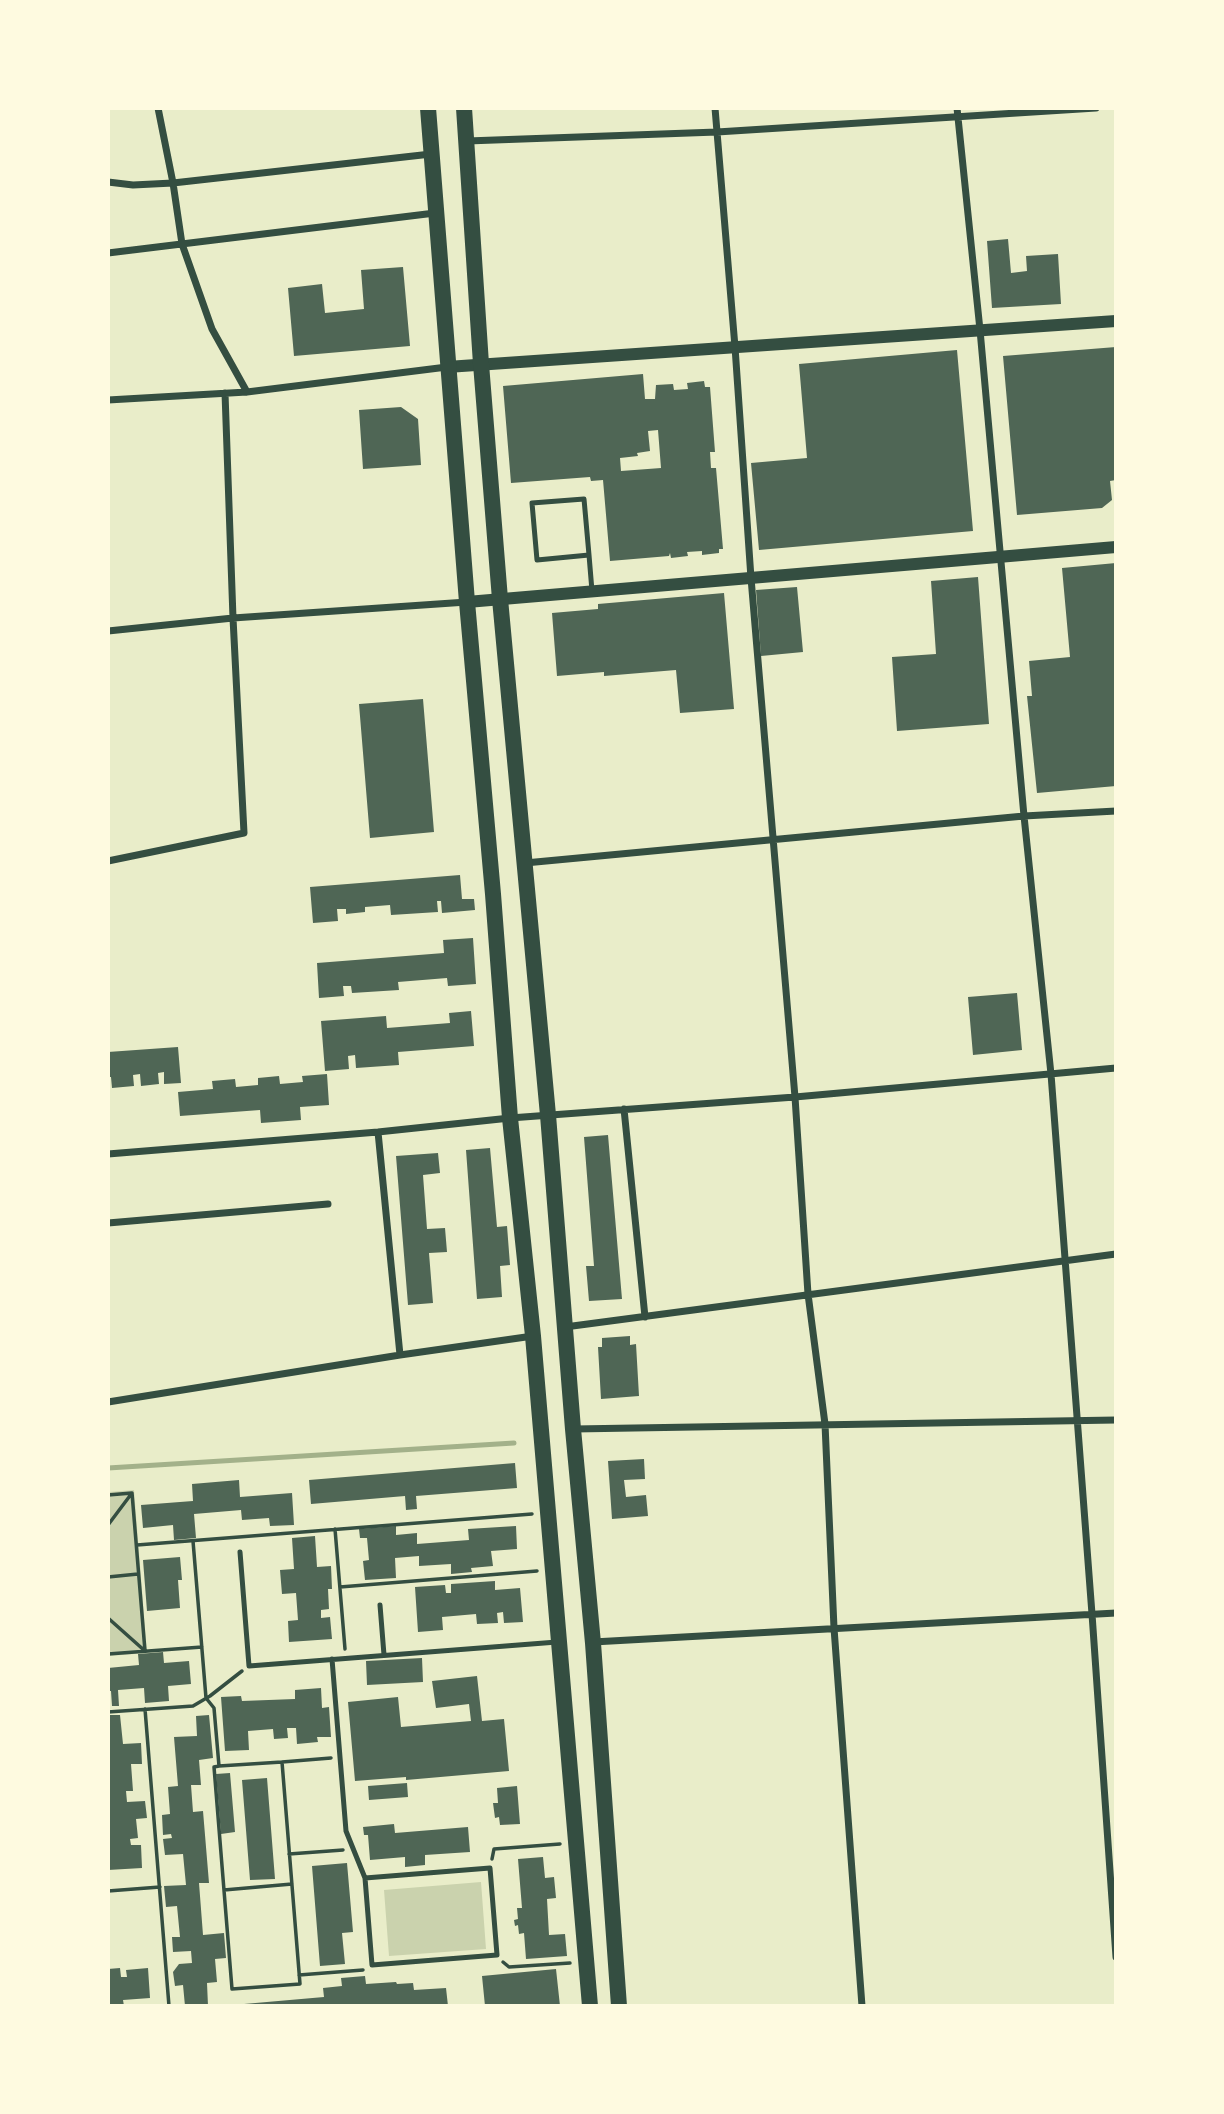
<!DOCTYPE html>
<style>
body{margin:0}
#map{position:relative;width:1224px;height:2114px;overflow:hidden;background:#e9edc9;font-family:Overpass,sans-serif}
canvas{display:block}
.frame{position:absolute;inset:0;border:110px solid #fefae0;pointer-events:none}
</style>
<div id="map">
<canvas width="1224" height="2114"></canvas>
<div class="frame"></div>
</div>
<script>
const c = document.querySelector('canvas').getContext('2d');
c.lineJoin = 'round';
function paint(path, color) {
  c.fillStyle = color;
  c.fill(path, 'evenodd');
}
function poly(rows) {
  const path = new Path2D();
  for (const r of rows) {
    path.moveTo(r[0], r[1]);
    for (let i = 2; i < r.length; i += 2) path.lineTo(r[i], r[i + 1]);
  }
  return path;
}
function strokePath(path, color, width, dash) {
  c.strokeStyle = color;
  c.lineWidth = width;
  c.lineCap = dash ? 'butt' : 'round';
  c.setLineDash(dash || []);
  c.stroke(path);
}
const green = poly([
 [134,1490,147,1653,109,1656,109,1492],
 [481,1882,486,1949,389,1956,384,1890]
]);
const stream = poly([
 [108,1468,514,1443]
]);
const building = poly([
 [1008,239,1011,273,1027,271,1026,256,1058,254,1061,304,992,308,987,241],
 [403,267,410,346,294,356,288,288,322,284,325,313,364,309,361,270],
 [1116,347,1116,480,1110,481,1112,500,1102,508,1017,515,1003,356],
 [957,350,973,531,759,550,751,463,807,458,799,364],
 [643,374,645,399,655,399,656,385,673,384,674,390,688,389,687,383,704,381,705,387,710,387,715,452,710,452,711,468,716,468,723,549,719,549,719,553,702,555,702,551,687,552,688,556,671,558,670,553,669,556,610,561,603,480,591,481,590,477,511,483,503,386],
 [658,430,661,468,621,471,620,458,638,456,637,453,650,451,648,431],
 [401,407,418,419,421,465,363,469,359,410],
 [1116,563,1116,786,1037,793,1027,696,1032,696,1029,661,1070,657,1062,568],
 [978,577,989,724,897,731,892,657,936,654,931,581],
 [797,587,803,652,761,656,756,590],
 [724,593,734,709,680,713,676,670,604,676,604,672,557,676,552,613,598,609,598,604],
 [423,699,434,832,370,838,359,704],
 [460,875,462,899,474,899,475,910,442,913,441,901,437,901,438,912,391,915,390,905,365,907,365,912,346,914,346,909,337,909,338,921,313,923,310,887],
 [473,938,476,984,448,986,447,978,398,982,399,990,352,993,351,986,343,986,344,996,319,998,317,963,444,953,443,940],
 [1017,993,1022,1050,973,1055,968,997],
 [471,1011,474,1046,398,1052,399,1065,356,1068,355,1055,348,1056,349,1069,325,1071,321,1021,386,1016,387,1028,450,1023,449,1013],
 [178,1047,181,1083,164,1084,164,1072,158,1073,159,1084,141,1086,140,1074,133,1075,134,1086,112,1088,111,1077,108,1077,108,1052],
 [327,1074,329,1105,300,1107,301,1120,261,1123,260,1110,180,1116,178,1092,213,1089,212,1081,235,1079,236,1087,258,1085,258,1078,279,1076,280,1084,303,1082,302,1076],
 [608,1135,622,1299,589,1301,586,1266,594,1266,584,1137],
 [490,1148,497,1227,507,1226,510,1265,500,1266,502,1297,477,1299,466,1150],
 [438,1153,440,1173,423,1175,427,1229,445,1228,447,1252,429,1253,433,1303,408,1305,396,1156],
 [630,1336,630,1345,636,1344,639,1396,601,1399,598,1347,602,1347,602,1338],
 [644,1459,645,1479,624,1480,626,1497,646,1495,648,1516,612,1519,608,1461],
 [515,1463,517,1488,416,1496,417,1509,406,1510,405,1496,311,1504,309,1480],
 [239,1480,240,1497,292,1493,294,1525,270,1526,269,1518,242,1520,241,1510,194,1514,196,1538,174,1540,173,1525,143,1528,141,1505,193,1501,192,1484],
 [396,1526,396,1535,417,1533,417,1544,469,1540,468,1529,516,1526,517,1549,491,1551,493,1566,471,1568,472,1572,451,1574,451,1564,419,1566,419,1556,395,1558,396,1578,365,1580,363,1561,369,1560,367,1538,360,1538,359,1529],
 [315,1536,317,1567,331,1566,332,1589,328,1589,329,1609,321,1610,321,1618,330,1617,332,1639,289,1642,288,1621,298,1620,296,1593,282,1594,280,1570,294,1569,292,1538],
 [180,1557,182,1580,178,1580,180,1608,147,1611,143,1560],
 [495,1581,495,1590,520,1588,523,1622,504,1623,503,1612,497,1613,498,1623,477,1624,476,1614,442,1617,443,1630,418,1632,415,1587,445,1585,446,1593,451,1593,451,1584],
 [163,1652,164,1663,189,1661,191,1684,168,1686,169,1701,145,1703,144,1688,118,1690,119,1706,112,1706,111,1691,108,1691,108,1668,139,1665,138,1654],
 [422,1658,423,1682,367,1685,366,1661],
 [477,1676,482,1721,504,1719,509,1771,406,1780,406,1777,355,1781,348,1702,398,1697,401,1727,471,1721,469,1704,436,1708,432,1681],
 [321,1688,322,1708,329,1707,331,1737,317,1737,318,1742,297,1744,296,1728,287,1728,288,1738,274,1739,273,1729,248,1731,249,1750,225,1751,221,1697,241,1696,242,1701,295,1699,295,1690],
 [108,1715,120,1715,123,1744,141,1743,142,1764,131,1764,133,1791,126,1791,127,1802,145,1801,147,1818,136,1819,138,1838,130,1839,131,1845,141,1845,142,1868,108,1870],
 [209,1715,213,1758,199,1760,201,1785,191,1785,193,1812,203,1811,209,1883,199,1883,203,1935,224,1933,226,1958,215,1959,217,1982,207,1983,208,2006,185,2006,183,1985,175,1986,173,1972,179,1964,192,1963,191,1951,173,1952,172,1937,180,1937,177,1906,166,1907,164,1886,186,1885,183,1854,165,1855,163,1839,172,1838,171,1834,163,1835,162,1815,170,1814,168,1787,178,1786,174,1737,197,1736,196,1716],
 [230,1773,235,1832,221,1834,216,1774],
 [267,1778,275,1879,250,1880,242,1780],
 [407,1783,408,1797,369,1800,368,1786],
 [517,1786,520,1824,500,1825,499,1817,495,1818,493,1803,498,1803,497,1788],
 [394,1824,395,1833,468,1827,470,1852,425,1855,425,1865,405,1867,405,1857,370,1860,368,1835,364,1835,363,1827],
 [543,1857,545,1878,554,1877,556,1898,547,1899,549,1935,565,1934,567,1956,526,1959,524,1933,519,1934,518,1925,515,1926,514,1920,518,1919,517,1908,522,1908,518,1859],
 [347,1863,353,1932,342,1933,345,1964,320,1966,312,1866],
 [120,1968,121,1977,127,1977,126,1970,148,1968,150,1998,123,2000,124,2006,108,2006,108,1969],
 [556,1969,560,2006,485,2006,482,1976],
 [365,1976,366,1984,396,1982,397,1984,413,1983,414,1990,446,1988,448,2006,244,2006,244,2004,324,1997,323,1988,342,1986,341,1978]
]);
const path = poly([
 [132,1493,145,1651],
 [108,1495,132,1493],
 [108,1525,132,1493],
 [335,1529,345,1649],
 [193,1541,206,1698,214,1708,219,1766],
 [137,1545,532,1514],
 [108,1577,138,1574],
 [340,1587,537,1571],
 [108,1618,145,1651],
 [108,1654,202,1647],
 [145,1709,169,2006],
 [108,1712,193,1706,210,1696,242,1671],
 [282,1762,300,1984,232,1989,214,1767,219,1766,282,1762,331,1758],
 [289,1854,343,1850],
 [492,1859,494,1849,560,1844],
 [224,1890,292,1884],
 [108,1891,160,1887],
 [503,1962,509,1967,570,1963],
 [299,1975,363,1970]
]);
const service = poly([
 [589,555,537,560,532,503,584,499,589,555,592,591],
 [240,1552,249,1666,557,1642],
 [380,1605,384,1655],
 [332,1659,346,1831,365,1878,372,1965,497,1955,490,1868,365,1878]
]);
const minor = poly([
 [158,108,173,183,182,244,212,329,247,392],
 [715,108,735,347,751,578,795,1097,808,1294,825,1424,834,1628,862,2006],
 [957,108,980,330,1024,816,1051,1074,1092,1614,1116,1957],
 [467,141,717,132,1096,108],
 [108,182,133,185,173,183,431,154],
 [108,253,435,213],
 [108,400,247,392,447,367],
 [108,631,233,618,467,602],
 [108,861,244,833,233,618,225,393],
 [525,863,1024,816,1116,811],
 [624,1109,645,1317],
 [378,1132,400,1355],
 [108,1154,378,1132,510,1118,795,1097,1116,1068],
 [108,1223,328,1204],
 [565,1327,1116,1254],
 [108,1402,400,1355,533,1336],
 [574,1429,1116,1420],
 [593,1642,1116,1613]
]);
const tertiary = poly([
 [447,367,1116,321],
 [467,602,1116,547]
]);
const primary = poly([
 [428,108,467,602,493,894,510,1118,533,1336,590,2006],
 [464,108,481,364,500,599,548,1115,573,1429,593,1643,619,2006]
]);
paint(green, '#cad2ad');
strokePath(stream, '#a3b18a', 5);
paint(building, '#4f6655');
strokePath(path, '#344e41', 3.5);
strokePath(service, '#344e41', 5);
strokePath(minor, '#344e41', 7);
strokePath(tertiary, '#344e41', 12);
strokePath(primary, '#344e41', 16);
</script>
